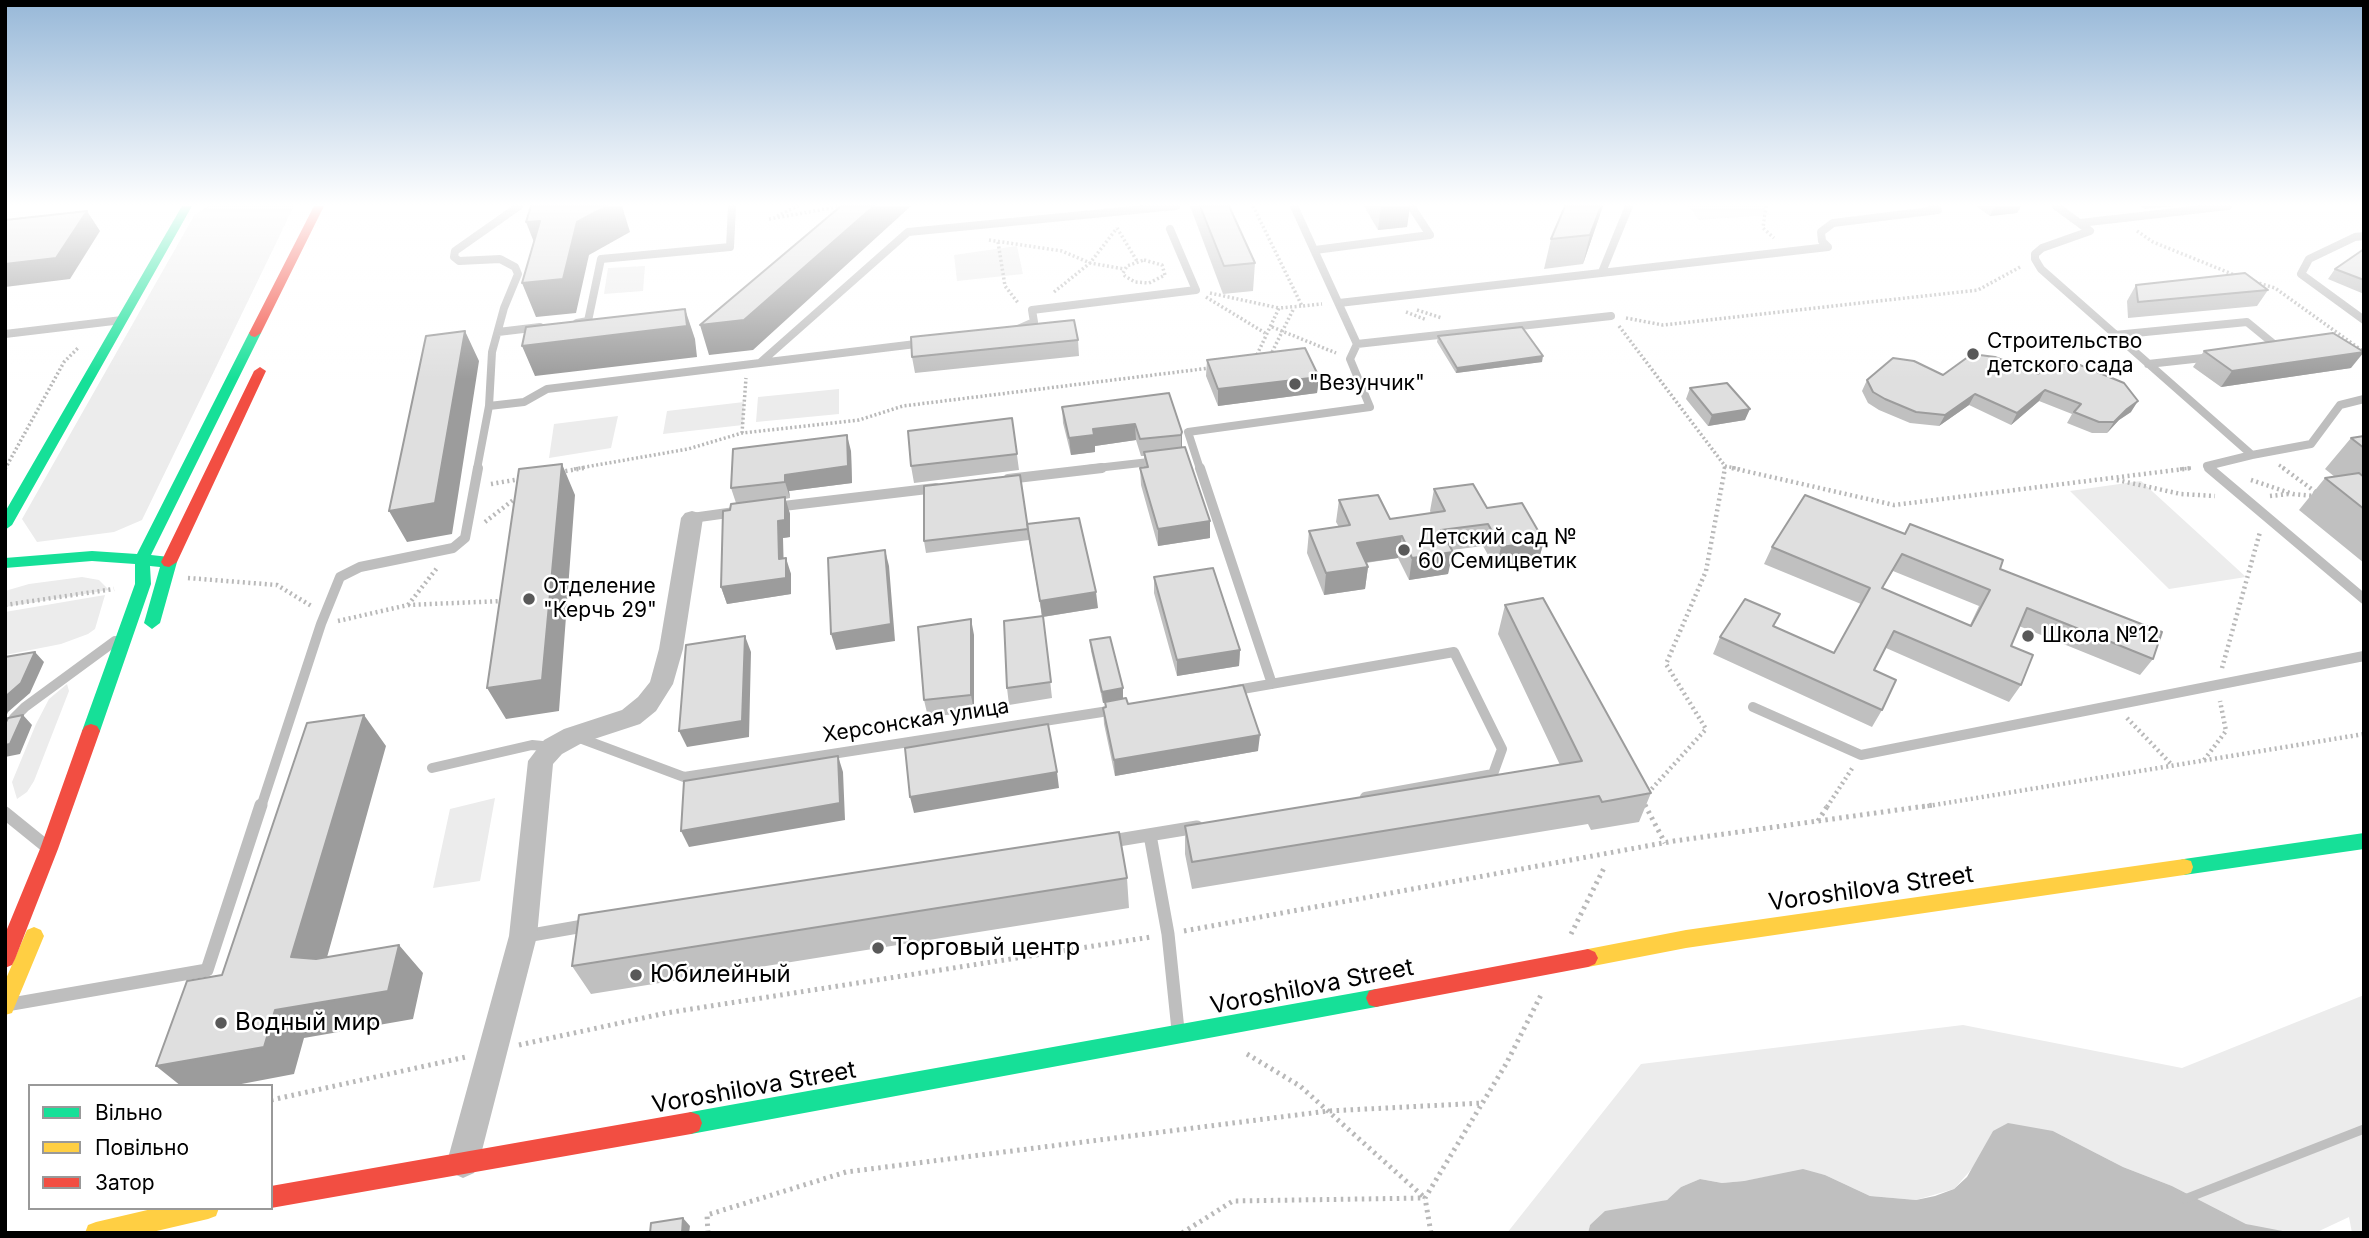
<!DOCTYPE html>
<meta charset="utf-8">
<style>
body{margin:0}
#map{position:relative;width:2369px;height:1238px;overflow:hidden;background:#fff;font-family:Inter,sans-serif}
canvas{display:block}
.frame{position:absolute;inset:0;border:7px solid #000;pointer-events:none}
.legend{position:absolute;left:28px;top:1084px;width:245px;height:126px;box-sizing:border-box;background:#fff;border:2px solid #999;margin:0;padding:9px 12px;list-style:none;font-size:21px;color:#000}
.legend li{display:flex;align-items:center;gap:14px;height:35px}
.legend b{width:35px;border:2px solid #999}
</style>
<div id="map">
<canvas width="2369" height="1238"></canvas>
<div class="frame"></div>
<ul class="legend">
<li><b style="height:9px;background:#16e098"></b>Вільно</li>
<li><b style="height:9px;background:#ffcf43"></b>Повільно</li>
<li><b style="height:9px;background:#f24e42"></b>Затор</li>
</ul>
</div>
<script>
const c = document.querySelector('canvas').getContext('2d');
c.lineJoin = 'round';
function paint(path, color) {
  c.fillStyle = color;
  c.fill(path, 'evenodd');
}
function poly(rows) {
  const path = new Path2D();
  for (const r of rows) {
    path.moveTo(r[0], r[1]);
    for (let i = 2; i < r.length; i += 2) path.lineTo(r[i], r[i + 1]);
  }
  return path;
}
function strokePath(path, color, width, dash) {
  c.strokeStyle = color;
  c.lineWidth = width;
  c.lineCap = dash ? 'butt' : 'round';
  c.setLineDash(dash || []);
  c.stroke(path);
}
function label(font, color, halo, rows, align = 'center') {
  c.font = font + ' Inter,sans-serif';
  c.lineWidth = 5;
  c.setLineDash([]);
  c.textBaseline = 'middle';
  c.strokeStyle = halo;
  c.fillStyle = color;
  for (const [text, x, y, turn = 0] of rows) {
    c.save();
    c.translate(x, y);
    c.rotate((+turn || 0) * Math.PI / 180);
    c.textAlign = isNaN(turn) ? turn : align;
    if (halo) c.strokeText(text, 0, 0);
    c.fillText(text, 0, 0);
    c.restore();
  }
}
const green = poly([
 [210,206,294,206,142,520,114,532,37,542,22,519,195,214],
 [1688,206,1762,206,1770,215,1699,220],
 [1017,246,1023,274,957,281,954,255],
 [645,266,643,291,604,294,608,268],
 [839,389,839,414,756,422,758,397],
 [744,402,743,425,663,434,667,411],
 [618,416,611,448,549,458,554,424],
 [2141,481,2246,577,2169,589,2070,491],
 [82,577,99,580,109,590,5,607,5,591,29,584],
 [105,595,95,629,88,634,61,644,5,655,5,612],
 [67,684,69,691,34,781,27,792,17,799,12,782,36,724,49,699],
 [495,798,480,881,433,888,450,809],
 [2364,995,2364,1233,2352,1233,2349,1217,2317,1232,2272,1231,2246,1224,2172,1186,2123,1167,2053,1131,1993,1131,1977,1163,1954,1189,1916,1200,1870,1196,1825,1175,1803,1170,1744,1181,1722,1183,1700,1179,1681,1187,1667,1200,1647,1206,1626,1207,1590,1225,1588,1233,1507,1233,1641,1064,1963,1025,2182,1068]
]);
const water = poly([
 [2008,1123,2053,1131,2123,1167,2172,1186,2246,1224,2293,1233,1588,1233,1590,1225,1605,1211,1667,1200,1681,1187,1700,1179,1722,1183,1744,1181,1803,1169,1825,1175,1870,1196,1916,1200,1935,1196,1954,1189,1967,1177,1993,1131]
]);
const stream = poly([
 [2185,1199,2364,1129]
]);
const pathFar2 = poly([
 [1253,206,1302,306,1322,304],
 [1766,206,1763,228,1774,238],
 [777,216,798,206],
 [769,219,843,206],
 [1117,228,1137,261],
 [2137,231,2153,242,2237,276],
 [989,240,1062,251,1090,263,1124,269],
 [998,242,1005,286,1019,304],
 [1144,260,1162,265,1165,275,1149,283,1135,282,1125,276,1123,273,1127,266,1144,260],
 [2255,282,2275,288,2364,352],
 [1054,292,1090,263,1117,228],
 [1210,293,1279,308],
 [1206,297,1265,333],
 [1417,310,1442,318],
 [1406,312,1427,320],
 [1626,318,1663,325,1978,290,2022,266],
 [1619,326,1725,466,1740,469],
 [1272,327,1336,353],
 [1270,356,1293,310],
 [1255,359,1279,308,1302,306],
 [742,433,746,378],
 [2279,465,2285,469],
 [5,469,64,362,79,347],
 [574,469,688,449,742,433,859,420,903,406,1210,368],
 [1724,469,1725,466],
 [2180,469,2192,468]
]);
const pathFar1 = poly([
 [1732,468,1894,505,2192,468],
 [2283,468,2317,493],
 [560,472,584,468],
 [2117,480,2181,494,2215,496],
 [2251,480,2293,494,2314,496],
 [491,484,520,479],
 [2270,496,2289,494],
 [485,522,517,497],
 [188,578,277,585,313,607],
 [5,605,114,589],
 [408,605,437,568],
 [338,621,408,605,502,601],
 [2222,668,2260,532],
 [2127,718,2172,765],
 [2204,760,2226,731,2220,701],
 [1648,793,1706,729,1666,664,1706,571,1725,468],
 [1644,802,1646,807],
 [1827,807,1853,767],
 [1922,807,2364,734]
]);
const path = poly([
 [1645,805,1665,843],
 [1818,821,1828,805],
 [1184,931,1674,841,1933,805],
 [1571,934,1605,866],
 [519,1045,666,1013,1151,937],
 [1247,1054,1300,1086,1425,1198],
 [271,1100,466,1057],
 [708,1233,707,1215,846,1172,1328,1111,1483,1103],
 [1182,1233,1233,1201,1425,1198],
 [1431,1233,1425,1198,1506,1064,1541,995]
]);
const laneFar2 = poly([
 [2056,206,2090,231,2042,248,2035,254,2035,259,2041,269,2252,455,2207,466,2211,469],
 [2080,223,2228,206],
 [2364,236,2355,237,2309,259,2301,274,2364,320],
 [1315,250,1430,235,1411,206],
 [1602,272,1629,206],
 [1339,303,1828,247,1822,241,1821,232,1833,223,1938,210,1933,206],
 [577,323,588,321,601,259,730,247,732,206],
 [1016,330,1034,322,1032,310,1196,290,1170,229],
 [498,332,540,327],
 [5,334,122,320],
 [2115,335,2247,322,2280,349],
 [1357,344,1611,316],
 [761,362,908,232,1176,206],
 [2148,364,2212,357],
 [489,406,524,402,547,389,924,343],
 [2252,455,2311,444,2340,405,2364,399],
 [477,469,489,406,492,352,504,308,518,274,515,267,500,259,459,261,454,257,455,251,519,206],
 [1088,469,1158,461],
 [1200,469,1188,432,1370,407,1350,359,1357,344,1294,206]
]);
const laneFar1 = poly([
 [1200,468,1272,684],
 [2209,468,2364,599],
 [1008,479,1102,468],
 [775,507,936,488],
 [692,518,735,512],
 [1231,691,1454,652,1502,749,1493,774,1365,797],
 [1753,707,1861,755,2364,656],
 [10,728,14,718,25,707,115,641],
 [577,737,684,777,1115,710],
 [432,768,532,745,553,747],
 [261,807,321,624,340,577,360,567,453,548,465,538,478,468]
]);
const lane = poly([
 [5,813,47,847],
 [1150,835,1168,934,1178,1030],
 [1106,842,1197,827],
 [526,936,589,925],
 [12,1004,207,970,261,805]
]);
const street = poly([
 [692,511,699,513,703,518,683,649,673,684,656,711,640,724,582,743,562,754,553,764,537,936,479,1162,474,1173,463,1178,452,1173,447,1162,509,936,528,761,544,740,564,729,622,710,638,697,650,682,659,649,681,518,685,513,692,511]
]);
const fast = poly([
 [182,206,192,206,12,525,5,530,5,512,182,206],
 [255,329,261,333,151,555,169,557,177,562,160,623,152,629,144,623,160,567,150,566,151,584,100,731,97,736,91,738,85,736,82,731,135,584,135,564,92,561,5,568,5,558,92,551,137,554,249,333,255,329],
 [2364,833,2364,849,2184,875,2177,873,2175,867,2177,861,2184,859,2364,833],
 [1376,989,1383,991,1386,998,1383,1005,1376,1007,691,1134,683,1131,680,1123,683,1115,691,1112,1376,989]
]);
const slow = poly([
 [2184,859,2191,861,2193,867,2191,873,2184,875,1686,948,1588,967,1581,964,1578,958,1581,952,1588,949,1686,930,2184,859],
 [34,927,41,930,44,936,12,1013,5,1015,5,981,27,930,34,927],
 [156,1208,219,1208,216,1216,208,1219,148,1233,85,1233,88,1225,96,1222,156,1208]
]);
const jam = poly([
 [314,206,324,206,261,333,255,337,251,336,249,333,314,206],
 [260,367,266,371,177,562,169,567,164,566,161,562,254,371,260,367],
 [91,724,97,726,100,731,58,849,15,959,12,965,5,968,5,934,40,849,82,731,85,726,91,724],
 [1588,949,1595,952,1598,958,1595,964,1588,967,1376,1007,1369,1005,1366,998,1369,991,1376,989,1588,949],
 [691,1112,699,1115,702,1123,699,1131,691,1134,271,1208,271,1186,691,1112]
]);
const wall = poly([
 [1190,206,1229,206,1255,263,1253,291,1223,294],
 [1364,206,1410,206,1407,227,1378,230],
 [1603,206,1583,264,1544,269,1551,239],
 [1976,206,2021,206,2017,213,1990,216],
 [2140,206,2175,206,2145,209],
 [2364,249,2364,294,2328,279,2335,269],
 [2136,285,2268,290,2257,306,2128,318,2127,301],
 [1438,336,1542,362,1456,373,1437,342],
 [1078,340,1079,356,915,373,912,357],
 [2204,351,2351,368,2221,387,2193,367],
 [1995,357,2131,412,2119,420,2107,433,2092,433,2067,423,2072,414,2039,401,2011,425,1969,405,1939,426,1910,423,1879,410,1868,403,1862,391,1867,380,1943,375],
 [1207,360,1319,377,1317,393,1218,406,1206,376],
 [1690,388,1745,420,1708,426,1686,399],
 [1062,407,1182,432,1182,448,1210,521,1210,538,1158,546,1141,485,1140,468,1144,468,1144,456,1141,456,1136,440,1095,446,1095,452,1071,455,1063,423],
 [1012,418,1019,470,914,483,911,466],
 [2364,436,2364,563,2299,510,2325,478,2335,477,2325,469,2351,438],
 [851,451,852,483,789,491,790,498,785,499,790,514,790,537,783,538,783,558,791,574,791,594,727,604,721,587,730,510,736,503,731,488],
 [1434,489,1487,508,1544,541,1538,562,1496,569,1483,546,1452,550,1448,574,1409,580,1398,558,1366,563,1368,567,1365,589,1324,595,1307,553,1309,531,1339,527,1336,522,1339,500,1390,519,1431,513,1430,511],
 [1028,529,1098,608,1043,617,1052,698,1009,705,1007,688,1042,616,1029,540,926,553,924,541],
 [1905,534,2000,569,2153,659,2140,675,2019,626,2011,646,2021,685,2009,702,1886,648,1874,670,1882,710,1872,727,1713,654,1720,637,1774,626,1834,653,1861,604,1764,564,1772,547],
 [1893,571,1979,606,1970,625,1882,588],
 [1154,577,1240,650,1239,666,1177,676,1154,593],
 [1505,605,1651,793,1639,822,1591,830,1588,824,1192,889,1185,854,1185,826,1560,765,1498,634],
 [974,635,974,712,928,717,924,700],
 [1090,640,1123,699,1128,704,1258,751,1115,776,1104,724,1103,708,1106,708,1105,702,1103,703,1091,651],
 [1127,878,1129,908,591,994,572,966]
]);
const shadedWall = poly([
 [607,206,622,206,630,232,589,255,576,313,536,317,522,283,577,222],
 [874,206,911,206,753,350,709,355,700,325],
 [1381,206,1410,206,1407,227,1378,230],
 [1601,206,1603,206,1583,264,1590,235],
 [1995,206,2021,206,2017,213,1990,216],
 [87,211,100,231,70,279,5,287,5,264],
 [540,221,539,255,526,222],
 [685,309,695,339,697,357,535,376,522,346],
 [465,331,479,361,452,534,407,542,389,511],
 [2364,352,2351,368,2221,387,2232,371],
 [1543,356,1542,362,1456,373,1457,368],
 [1319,377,1317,393,1218,406,1218,389],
 [2045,390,2039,401,2011,425,2017,413],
 [1975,394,1969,405,1939,426,1945,415],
 [2138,401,2131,412,2119,420,2107,433,2114,422,2127,409],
 [1750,409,1745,420,1708,426,1712,415],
 [1135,424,1136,440,1095,446,1095,452,1071,455,1069,438,1093,429],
 [1182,432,1182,448,1181,451,1181,435],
 [847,435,851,451,852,483,789,491,790,498,785,482,785,475],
 [562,464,575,495,559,711,506,719,487,688],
 [785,497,790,514,790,537,783,538,784,576,779,559,778,521],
 [1210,521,1210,538,1158,546,1158,529],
 [1402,536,1398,558,1354,564,1357,543],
 [1544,541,1538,562,1496,569,1501,547],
 [885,550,889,566,895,641,836,650,831,634],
 [1453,552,1448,574,1409,580,1412,558],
 [786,558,791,574,791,594,727,604,721,587],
 [1368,567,1365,589,1324,595,1326,573],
 [1096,592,1098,608,1042,617,1040,601],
 [971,619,974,635,974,712,971,695],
 [745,636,751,652,749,737,687,747,679,731],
 [1240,650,1239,666,1177,676,1177,660],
 [35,652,44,662,30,693,8,712,5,719,5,697],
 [1123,688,1123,700,1103,703,1102,692],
 [23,715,32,725,20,754,5,757,5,745],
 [364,715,386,746,319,986,291,957],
 [1260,735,1258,751,1115,776,1114,760],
 [838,756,843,772,845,820,689,847,681,831],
 [1057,772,1059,788,914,813,910,797],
 [399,945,423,973,413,1019,304,1038,294,1074,231,1086,181,1086,156,1066,275,1010],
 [683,1218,690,1226,689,1233,682,1233]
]);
const building = poly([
 [531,206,607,206,577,222,563,279,522,283,540,221,526,222,531,206],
 [841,206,874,206,744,320,700,325,841,206],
 [1200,206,1229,206,1255,263,1224,266,1200,206],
 [1565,206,1601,206,1590,235,1551,239,1565,206],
 [87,211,56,258,5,264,5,220,87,211],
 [2364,249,2364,280,2335,269,2364,249],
 [2245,273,2268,290,2138,302,2136,285,2245,273],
 [685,309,687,326,522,346,526,327,685,309],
 [1074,320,1078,340,912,357,911,337,1074,320],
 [1522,327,1543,356,1457,368,1438,336,1522,327],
 [465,331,435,503,389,511,426,336,465,331],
 [2333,333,2364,352,2232,371,2204,351,2333,333],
 [1305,348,1319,377,1218,389,1207,360,1305,348],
 [1972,354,1995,357,2038,374,2053,363,2080,365,2124,383,2138,401,2127,409,2114,422,2099,422,2074,412,2081,404,2045,390,2017,413,1975,394,1945,415,1916,412,1885,399,1873,392,1867,380,1893,358,1914,361,1943,375,1972,354],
 [1727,383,1750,409,1712,415,1690,388,1727,383],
 [1169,393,1182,432,1181,435,1140,439,1135,424,1093,429,1094,435,1069,438,1062,407,1169,393],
 [1012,418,1017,454,911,466,908,431,1012,418],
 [847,435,848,466,785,475,785,482,731,488,733,449,847,435],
 [2364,436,2364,448,2351,438,2364,436],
 [1185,447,1210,521,1158,529,1140,468,1148,467,1144,452,1185,447],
 [562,464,542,680,487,688,519,469,562,464],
 [2359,473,2364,477,2364,509,2325,478,2359,473],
 [1020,475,1028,529,924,541,924,486,1020,475],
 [1473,484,1487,508,1522,503,1544,541,1501,547,1488,524,1441,530,1453,552,1412,558,1402,536,1357,543,1368,567,1326,573,1309,531,1350,525,1339,500,1378,495,1390,519,1445,511,1434,489,1473,484],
 [1805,495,1905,534,1910,524,2003,560,2000,569,2162,632,2153,659,2027,608,2011,646,2033,655,2021,685,1894,631,1874,670,1896,680,1882,710,1720,637,1745,599,1780,614,1773,626,1834,653,1870,588,1772,547,1805,495],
 [1902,554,1990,590,1971,626,1882,588,1902,554],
 [785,497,785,520,778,521,779,559,786,558,786,578,721,587,723,511,730,510,731,504,785,497],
 [1079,518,1096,592,1040,601,1027,524,1079,518],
 [885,550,891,624,831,634,828,558,885,550],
 [1213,568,1240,650,1177,660,1154,577,1213,568],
 [1543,598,1651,793,1602,802,1599,796,1192,862,1185,826,1582,761,1505,605,1543,598],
 [1043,616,1051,682,1007,688,1004,621,1043,616],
 [971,619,971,695,924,700,918,627,971,619],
 [745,636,742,721,679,731,686,645,745,636],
 [1110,637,1123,688,1102,692,1090,640,1110,637],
 [35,652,21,683,5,697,5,657,35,652],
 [1243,685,1260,735,1114,760,1103,708,1106,707,1105,702,1126,698,1128,704,1243,685],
 [23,715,10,744,5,745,5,724,8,718,23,715],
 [364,715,291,957,316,959,399,945,388,991,275,1010,264,1047,156,1066,187,981,222,975,307,723,364,715],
 [1048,724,1057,772,910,797,905,748,1048,724],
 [838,756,840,803,681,831,684,781,838,756],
 [1119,832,1127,878,572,966,579,915,1119,832],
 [683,1218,682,1233,650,1233,651,1223,683,1218]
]);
const markers = [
 [1973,354,7,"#595959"],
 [1295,384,7,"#595959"],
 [1404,550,7,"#595959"],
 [529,599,7,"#595959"],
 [2028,636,7,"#595959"],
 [878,948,7,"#595959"],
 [636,975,7,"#595959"],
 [221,1023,7,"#595959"]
];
const poiNames = [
 ["Строительство",1987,342],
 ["детского сада",1987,366],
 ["\"Везунчик\"",1309,384],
 ["Детский сад №",1418,538],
 ["60 Семицветик",1418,562],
 ["Отделение",543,587],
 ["\"Керчь 29\"",543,611],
 ["Школа №12",2042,636]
];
const streetNames = [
 ["Херсонская улица",916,721,-9]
];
const nearStreetnames = [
 ["Voroshilova Street",1871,889,-8],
 ["Voroshilova Street",1312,987,-11],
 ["Voroshilova Street",754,1088,-10]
];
const nearPoinames = [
 ["Торговый центр",892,948],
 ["Юбилейный",650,975],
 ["Водный мир",235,1023]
];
paint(green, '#ececec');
paint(water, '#bfbfbf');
strokePath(stream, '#bfbfbf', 9);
strokePath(pathFar2, '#b9b9b9', 3.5, [2, 2.5]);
strokePath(pathFar1, '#b9b9b9', 4.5, [2, 3.5]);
strokePath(path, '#b9b9b9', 5, [2.5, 4.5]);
strokePath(laneFar2, '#bebebe', 8);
strokePath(laneFar1, '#bebebe', 10);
strokePath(lane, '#bebebe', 13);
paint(street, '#bebebe');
paint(fast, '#16e098');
paint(slow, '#ffcf43');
paint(jam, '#f24e42');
paint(wall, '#c0c0c0');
paint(shadedWall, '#9c9c9c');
paint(building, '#dfdfdf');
strokePath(building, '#9c9c9c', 2);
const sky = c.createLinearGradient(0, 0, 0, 379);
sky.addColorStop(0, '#97b8d8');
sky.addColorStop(0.54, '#fff');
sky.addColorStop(1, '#ffffff00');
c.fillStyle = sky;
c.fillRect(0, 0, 2369, 379);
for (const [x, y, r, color] of markers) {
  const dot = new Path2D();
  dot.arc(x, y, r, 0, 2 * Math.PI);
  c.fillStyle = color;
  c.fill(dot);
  strokePath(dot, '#fff', 2.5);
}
label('21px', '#000', '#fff', poiNames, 'left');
label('21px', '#000', '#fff', streetNames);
label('24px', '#000', '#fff', nearStreetnames);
label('24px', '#000', '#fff', nearPoinames, 'left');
</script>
